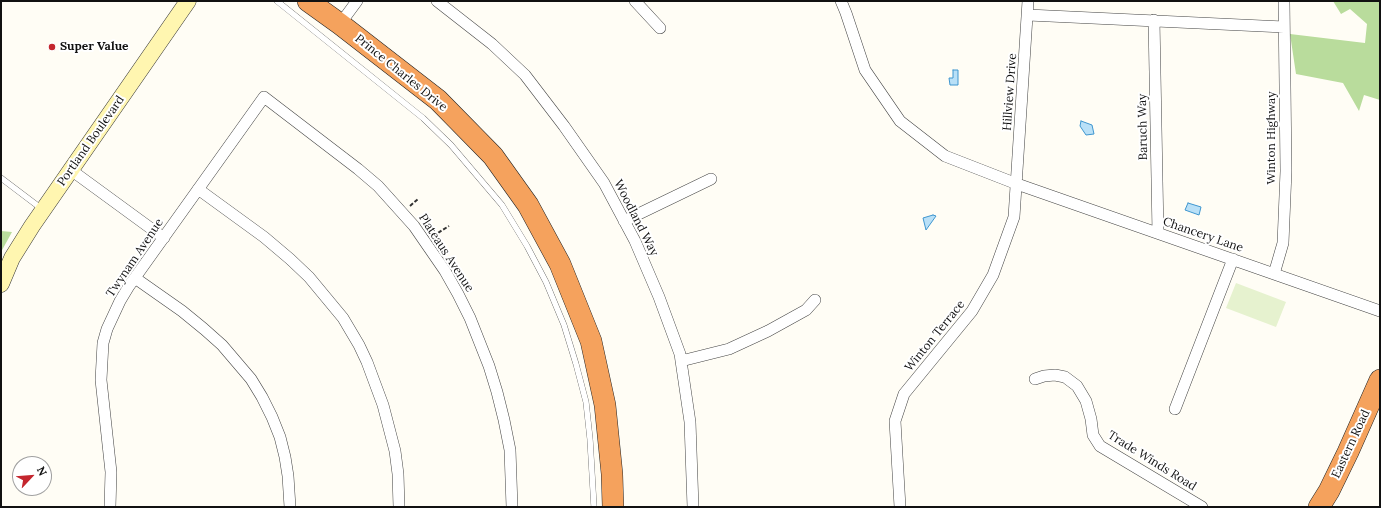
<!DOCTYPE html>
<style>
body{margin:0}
#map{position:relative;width:1381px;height:508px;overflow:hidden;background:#fffdf5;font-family:Lora,serif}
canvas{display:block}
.frame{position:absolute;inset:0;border:2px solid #111;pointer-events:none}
.north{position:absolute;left:12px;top:456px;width:40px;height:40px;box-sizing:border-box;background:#fff;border:1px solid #a0a0a0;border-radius:50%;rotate:64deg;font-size:11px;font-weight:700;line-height:16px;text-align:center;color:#111}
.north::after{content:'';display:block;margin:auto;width:14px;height:18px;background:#c4262e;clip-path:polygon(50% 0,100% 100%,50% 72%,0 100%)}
</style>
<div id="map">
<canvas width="1381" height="508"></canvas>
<div class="frame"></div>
<div class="north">N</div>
</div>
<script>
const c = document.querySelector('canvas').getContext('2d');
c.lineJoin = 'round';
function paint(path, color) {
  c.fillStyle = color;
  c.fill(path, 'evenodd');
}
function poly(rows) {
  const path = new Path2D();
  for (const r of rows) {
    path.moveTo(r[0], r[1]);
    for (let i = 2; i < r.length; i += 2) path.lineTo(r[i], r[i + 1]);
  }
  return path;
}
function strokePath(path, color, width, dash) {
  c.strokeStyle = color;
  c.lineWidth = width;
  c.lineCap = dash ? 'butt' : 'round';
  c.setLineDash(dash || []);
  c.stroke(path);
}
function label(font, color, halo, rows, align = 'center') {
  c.font = font + ' Lora,serif';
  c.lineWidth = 4;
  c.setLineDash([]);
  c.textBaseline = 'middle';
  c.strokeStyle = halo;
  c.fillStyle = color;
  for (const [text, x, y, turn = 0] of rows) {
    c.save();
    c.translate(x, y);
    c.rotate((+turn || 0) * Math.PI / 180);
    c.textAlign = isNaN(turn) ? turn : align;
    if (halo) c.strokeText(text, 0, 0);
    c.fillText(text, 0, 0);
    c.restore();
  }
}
const forest = poly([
 [1333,1,1380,1,1380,100,1364,95,1359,111,1343,83,1296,74,1290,34,1365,43,1367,24,1350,9,1341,14],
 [1,231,12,232,1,252]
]);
const pitch = poly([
 [1236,283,1286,302,1276,327,1226,308]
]);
const water = poly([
 [953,70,958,70,958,85,950,85,949,78,953,78,953,70],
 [1081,121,1092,125,1094,134,1086,135,1080,126,1081,121],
 [1188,203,1201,207,1199,215,1185,210,1188,203],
 [933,215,936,216,926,230,923,218,933,215]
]);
const path = poly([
 [410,206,418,199],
 [433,236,449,226]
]);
const lane = poly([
 [277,1,423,118,451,145,502,205,527,246,546,282,564,325,576,364,586,402,590,439,594,507],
 [1,178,42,209]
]);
const street = poly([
 [437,1,492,44,525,75,564,126,604,183,635,241,659,297,680,354,690,422,693,507],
 [635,1,660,28],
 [841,1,846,13,865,70,900,121,945,156,1017,184,1380,311],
 [1028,15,1284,27],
 [1154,20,1158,233],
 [340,24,357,1],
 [71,170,164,238],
 [198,189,264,237,290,259,309,277,343,318,359,345,367,362,383,405,395,451,398,474,399,507],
 [624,221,711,179],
 [1274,274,1283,243,1286,171,1284,1],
 [135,278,182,311,204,329,222,345,251,379,262,397,272,417,280,437,285,457,288,476,290,507],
 [681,361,729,349,768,331,806,310,815,300],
 [1035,379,1044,376,1055,375,1065,377,1077,386,1086,401,1091,419,1093,435,1100,446,1202,507],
 [1175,409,1233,259],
 [110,507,111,472,101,380,103,343,107,329,120,301,129,286,264,97,358,169,378,186,414,226,445,271,458,294,470,318,489,366,497,392,504,420,510,450,512,507],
 [900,507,895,421,904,394,972,311,993,275,1014,217,1028,1]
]);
const secondary = poly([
 [1,284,12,258,32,226,188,1]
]);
const highway = poly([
 [308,1,340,24,438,100,493,156,528,205,560,264,591,341,605,405,612,474,613,507],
 [1319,507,1329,491,1348,452,1380,380]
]);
const markers = [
 [52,47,4,"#c4262e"]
];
const poiNames = [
 ["Super Value",60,47]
];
const streetNames = [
 ["Prince Charles Drive",401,73,39],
 ["Hillview Drive",1010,92,-86],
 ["Baruch Way",1143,127,-91],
 ["Winton Highway",1272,138,-90],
 ["Portland Boulevard",91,141,-55],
 ["Woodland Way",636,218,63],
 ["Chancery Lane",1203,235,19],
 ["Plateaus Avenue",446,253,57],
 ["Twynam Avenue",135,258,-56],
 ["Winton Terrace",935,336,-51],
 ["Eastern Road",1351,444,-65],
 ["Trade Winds Road",1152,461,32]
];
paint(forest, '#b9dc9c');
paint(pitch, '#e6f2cf');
paint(water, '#b9e0f7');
strokePath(water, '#3f96cf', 1);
strokePath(lane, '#444', 6);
strokePath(street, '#444', 12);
strokePath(secondary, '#333', 17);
strokePath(highway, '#222', 22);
strokePath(path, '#333', 2, [4, 2]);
strokePath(lane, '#fff', 5.5);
strokePath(street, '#fff', 11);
strokePath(secondary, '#fff6b0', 16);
strokePath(highway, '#f5a25d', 21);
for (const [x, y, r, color] of markers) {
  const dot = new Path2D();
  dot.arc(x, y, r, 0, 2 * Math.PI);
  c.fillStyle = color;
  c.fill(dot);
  strokePath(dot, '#fff', 1.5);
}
label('bold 12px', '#111', '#fff', poiNames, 'left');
label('12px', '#111', '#fff', streetNames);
</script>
